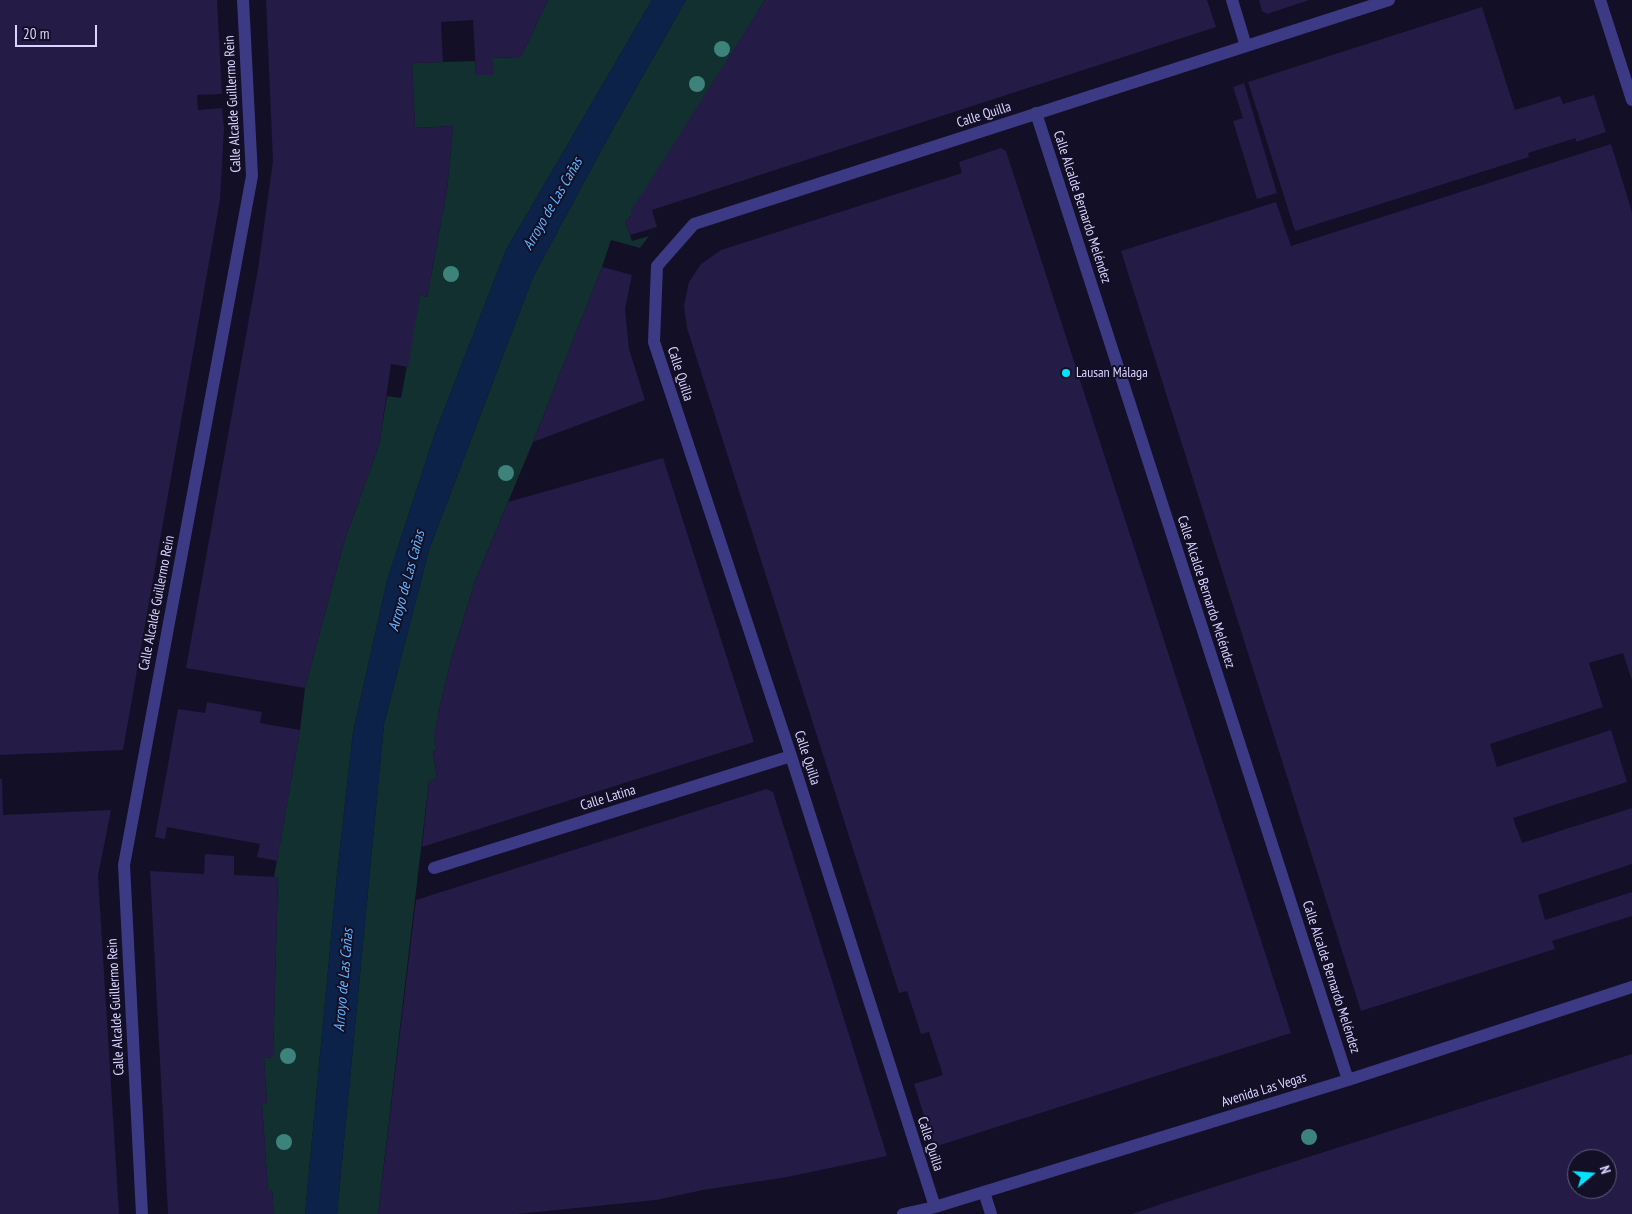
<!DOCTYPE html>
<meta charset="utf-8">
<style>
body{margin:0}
#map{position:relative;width:1632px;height:1214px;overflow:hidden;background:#130f26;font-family:"PT Sans Narrow",sans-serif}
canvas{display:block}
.north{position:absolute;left:1567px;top:1149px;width:50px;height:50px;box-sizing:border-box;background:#130f26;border:1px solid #625e7d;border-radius:50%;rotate:72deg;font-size:14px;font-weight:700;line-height:20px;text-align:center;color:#d9d4ff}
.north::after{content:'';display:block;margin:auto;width:18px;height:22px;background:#00e5ff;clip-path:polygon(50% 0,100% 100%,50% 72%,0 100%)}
.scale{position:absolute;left:15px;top:25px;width:82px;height:22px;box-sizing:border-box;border:2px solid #d9d4ff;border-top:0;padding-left:6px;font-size:15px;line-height:18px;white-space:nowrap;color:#d9d4ff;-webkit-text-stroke:4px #130f26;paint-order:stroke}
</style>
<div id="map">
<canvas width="1632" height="1214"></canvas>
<div class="north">N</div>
<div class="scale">20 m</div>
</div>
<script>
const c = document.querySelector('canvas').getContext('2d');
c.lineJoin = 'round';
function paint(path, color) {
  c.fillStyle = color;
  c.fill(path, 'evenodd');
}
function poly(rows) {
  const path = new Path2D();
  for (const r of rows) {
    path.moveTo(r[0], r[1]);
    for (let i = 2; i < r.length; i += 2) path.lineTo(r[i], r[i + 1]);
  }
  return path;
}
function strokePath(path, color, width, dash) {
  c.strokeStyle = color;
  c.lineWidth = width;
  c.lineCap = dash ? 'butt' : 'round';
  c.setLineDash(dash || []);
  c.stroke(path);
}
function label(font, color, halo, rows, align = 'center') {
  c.font = font + ' "PT Sans Narrow",sans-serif';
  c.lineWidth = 4;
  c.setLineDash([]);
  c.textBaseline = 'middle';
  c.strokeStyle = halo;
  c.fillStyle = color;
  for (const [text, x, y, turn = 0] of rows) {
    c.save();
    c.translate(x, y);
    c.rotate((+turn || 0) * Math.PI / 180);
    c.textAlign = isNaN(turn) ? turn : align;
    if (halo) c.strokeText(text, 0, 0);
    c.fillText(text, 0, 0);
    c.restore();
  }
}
const green = poly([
 [548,0,652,0,506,250,435,433,387,581,353,732,337,875,305,1214,274,1214,272,1190,268,1190,262,1104,267,1104,264,1058,273,1057,278,877,274,877,300,730,305,688,344,542,379,445,387,396,401,398,420,295,427,297,447,190,453,126,415,128,412,63,475,61,476,75,493,75,492,58,521,57],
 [686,0,765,0,631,216,625,221,632,241,649,236,640,248,611,240,602,267,533,442,475,581,452,656,438,714,435,734,436,740,434,741,437,749,433,751,437,779,429,781,378,1214,337,1214,384,724,429,550,533,277,610,134]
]);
const water = poly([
 [652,0,686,0,610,134,533,277,429,550,384,724,337,1214,305,1214,337,875,353,732,387,581,435,433,506,250]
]);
const building = poly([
 [0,0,217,0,222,94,197,95,198,110,222,108,224,129,220,200,123,750,0,755],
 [266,0,548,0,521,57,492,58,494,75,476,75,473,20,441,22,443,62,412,63,415,128,453,126,447,190,427,297,420,295,408,367,391,364,379,445,344,542,305,688,186,668,258,269,273,161],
 [765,0,1207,0,1216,27,652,210,657,227,630,235,625,221,631,216,631,211],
 [1259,0,1309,0,1267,14,1262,11],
 [1482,7,1515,110,1560,96,1563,104,1594,95,1606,132,1576,142,1576,138,1528,153,1529,157,1295,231,1248,82],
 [1244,83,1277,193,1257,199,1233,121,1243,118,1233,87],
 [1611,144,1632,212,1632,681,1623,653,1589,663,1603,707,1490,744,1497,767,1611,730,1627,782,1513,818,1522,843,1632,808,1632,864,1538,895,1545,920,1632,892,1632,916,1552,941,1555,949,1361,1011,1121,251,1276,202,1291,246],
 [1001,148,1006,151,1291,1033,934,1147,914,1084,943,1075,929,1032,921,1034,907,991,899,993,687,328,684,306,689,282,701,264,721,250,962,173,959,162],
 [602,267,632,275,625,309,629,349,645,400,533,442],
 [663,458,754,742,422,847,429,781,437,779,433,750,437,749,434,741,436,740,434,734,438,714,452,656,475,581,508,502],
 [207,702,262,712,260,723,300,730,277,861,257,857,260,844,167,827,165,839,155,837,178,709,205,713],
 [0,779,2,779,3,815,111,810,98,876,119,1214,0,1214],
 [766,789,773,792,887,1156,787,1177,703,1190,656,1200,517,1214,378,1214,416,900],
 [205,854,234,856,234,875,278,877,273,1057,264,1058,267,1104,262,1104,268,1190,272,1190,274,1214,168,1214,150,871,204,874],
 [1632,1054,1632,1214,1132,1214,1170,1201],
 [1577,1159,1607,1159,1607,1189,1577,1189]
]);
const minor = poly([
 [1232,0,1246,46],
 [1600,0,1632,100],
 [1036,113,1348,1080],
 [434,868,791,756],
 [984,1192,991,1214],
 [935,1207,791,756,654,342,657,266,694,224,1389,0],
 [142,1214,124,865,252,176,243,0],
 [903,1214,935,1207,1348,1080,1632,987]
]);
const trees = [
 [722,49],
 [697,84],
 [451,274],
 [506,473],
 [288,1056],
 [1309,1137],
 [284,1142]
];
const markers = [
 [1066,373,5,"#00e5ff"]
];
const streetNames = [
 ["Calle Alcalde Guillermo Rein",233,104,-93],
 ["Calle Quilla",984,115,-18],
 ["Calle Alcalde Bernardo Meléndez",1082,207,72],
 ["Calle Quilla",680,374,72],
 ["Calle Alcalde Bernardo Meléndez",1206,592,72],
 ["Calle Alcalde Guillermo Rein",157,603,-79],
 ["Calle Quilla",807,758,72],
 ["Calle Latina",608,798,-17],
 ["Calle Alcalde Bernardo Meléndez",1331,977,72],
 ["Calle Alcalde Guillermo Rein",116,1007,-93],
 ["Avenida Las Vegas",1264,1090,-17],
 ["Calle Quilla",930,1144,72]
];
const poiNames = [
 ["Lausan Málaga",1076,373]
];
const waterNames = [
 ["Arroyo de Las Cañas",553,204,-60],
 ["Arroyo de Las Cañas",407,581,-75],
 ["Arroyo de Las Cañas",344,980,-85]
];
paint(green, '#12302f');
paint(water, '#0c2248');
paint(building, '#241b47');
strokePath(minor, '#3d3a85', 12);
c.fillStyle = '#3d827b';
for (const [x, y] of trees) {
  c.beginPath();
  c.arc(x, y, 8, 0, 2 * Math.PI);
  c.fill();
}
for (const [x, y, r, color] of markers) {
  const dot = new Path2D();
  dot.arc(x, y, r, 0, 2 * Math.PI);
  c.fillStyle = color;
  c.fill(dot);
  strokePath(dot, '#130f26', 2);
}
label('14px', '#d9d4ff', '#130f26', streetNames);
label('14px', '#d9d4ff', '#130f26', poiNames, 'left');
label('italic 15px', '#62b6ff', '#130f26', waterNames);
</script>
